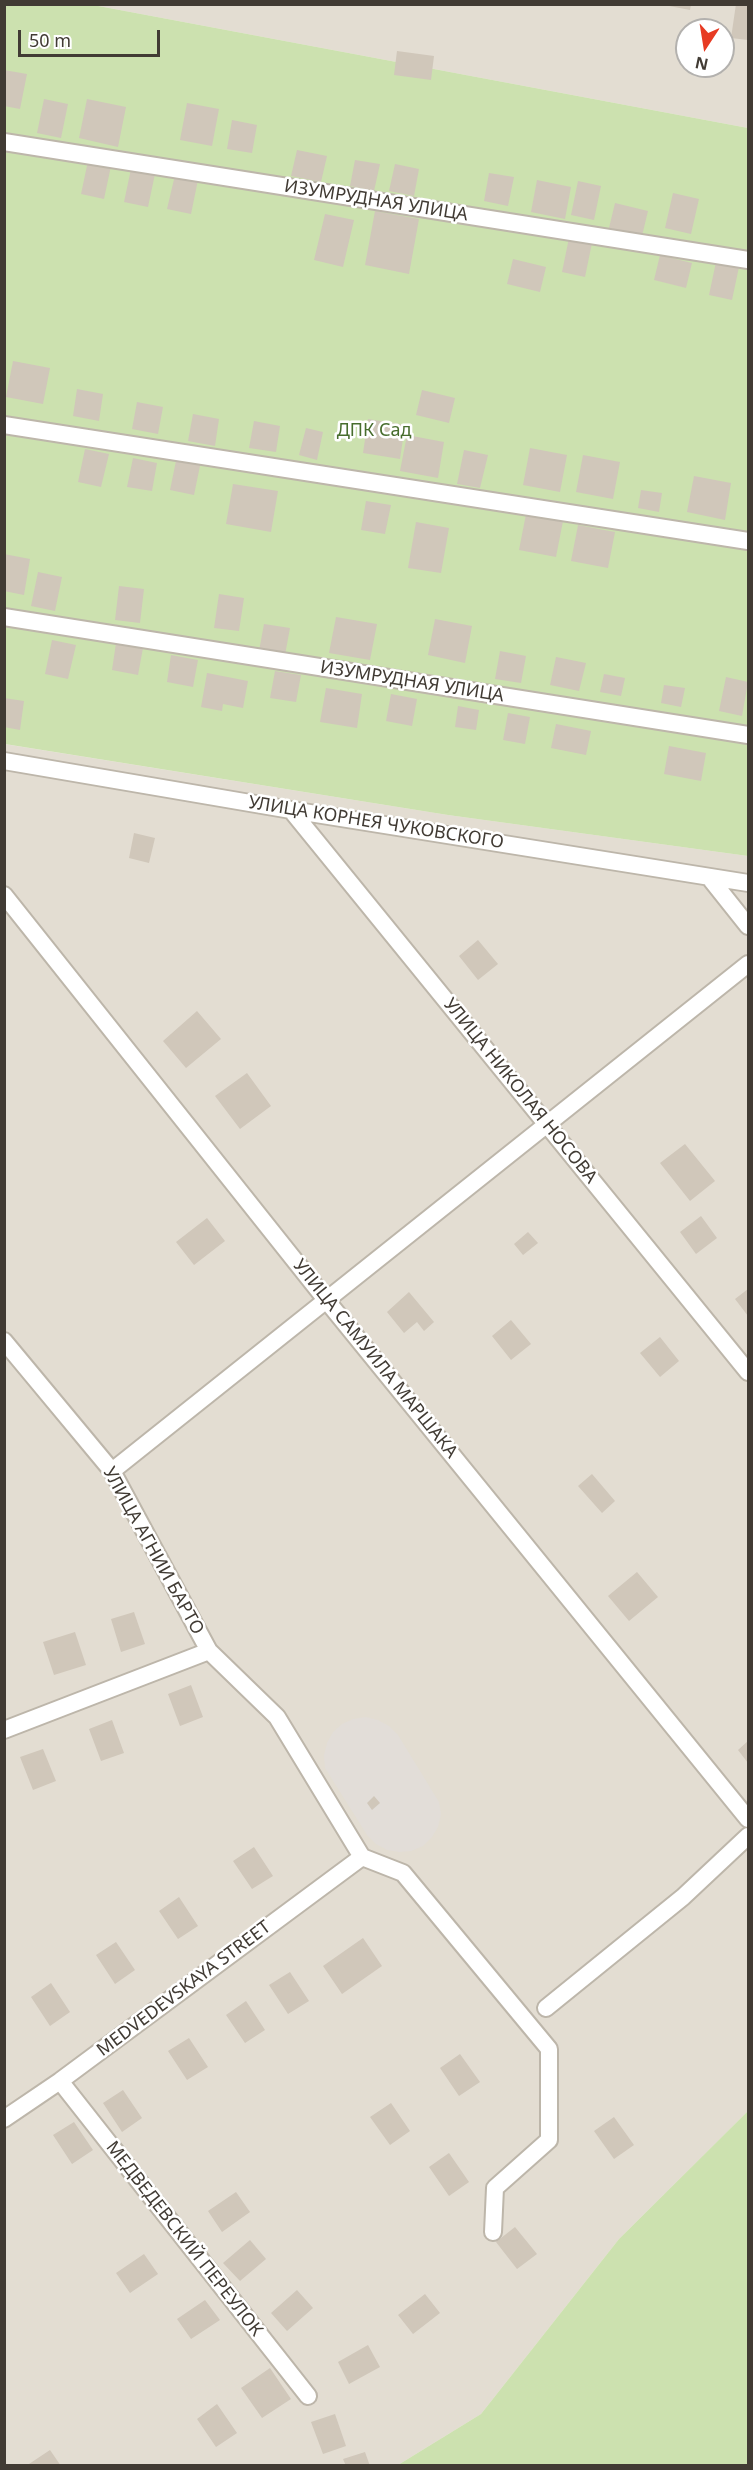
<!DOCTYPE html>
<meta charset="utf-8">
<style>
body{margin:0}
#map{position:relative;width:753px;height:2470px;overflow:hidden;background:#f0ece3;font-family:"Noto Sans",sans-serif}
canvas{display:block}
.frame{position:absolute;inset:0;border:6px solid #413b34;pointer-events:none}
.north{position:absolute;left:675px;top:18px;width:60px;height:60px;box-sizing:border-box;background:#fff;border:2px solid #b3b1ae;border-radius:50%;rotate:192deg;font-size:16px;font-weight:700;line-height:24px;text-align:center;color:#413b34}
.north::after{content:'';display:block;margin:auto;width:21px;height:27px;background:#e73b23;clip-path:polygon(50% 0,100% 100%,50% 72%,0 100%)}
.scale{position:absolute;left:18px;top:30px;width:142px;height:27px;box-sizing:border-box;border:3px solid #413b34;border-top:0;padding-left:8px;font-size:18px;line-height:21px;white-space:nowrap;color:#413b34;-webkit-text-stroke:4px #fff;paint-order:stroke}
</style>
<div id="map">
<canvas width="753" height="2470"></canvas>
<div class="frame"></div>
<div class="north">N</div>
<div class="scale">50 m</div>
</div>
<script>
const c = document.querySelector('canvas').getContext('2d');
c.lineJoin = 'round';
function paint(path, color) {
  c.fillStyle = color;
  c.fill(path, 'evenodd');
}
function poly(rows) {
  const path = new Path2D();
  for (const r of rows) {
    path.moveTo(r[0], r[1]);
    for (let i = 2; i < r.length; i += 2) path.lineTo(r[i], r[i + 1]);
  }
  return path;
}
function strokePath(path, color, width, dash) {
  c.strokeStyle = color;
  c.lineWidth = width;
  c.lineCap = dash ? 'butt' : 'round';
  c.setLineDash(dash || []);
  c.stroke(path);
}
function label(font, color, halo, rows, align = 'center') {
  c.font = font + ' "Noto Sans",sans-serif';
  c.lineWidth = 5;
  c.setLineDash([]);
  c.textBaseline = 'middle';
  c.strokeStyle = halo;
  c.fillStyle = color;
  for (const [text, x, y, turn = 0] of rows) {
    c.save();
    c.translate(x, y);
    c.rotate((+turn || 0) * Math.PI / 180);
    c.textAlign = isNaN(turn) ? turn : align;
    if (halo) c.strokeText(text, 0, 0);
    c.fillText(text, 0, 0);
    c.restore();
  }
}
const residential = poly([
 [93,5,748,5,748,128],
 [687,30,723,30,723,66,687,66],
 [4,744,448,815,748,856,748,2111,619,2239,481,2414,398,2465,5,2465]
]);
const industrial = poly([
 [366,1717,378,1720,389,1726,398,1735,439,1802,441,1814,438,1827,432,1837,423,1846,411,1851,399,1852,387,1850,376,1844,367,1835,325,1768,324,1755,327,1743,333,1732,342,1724,353,1719]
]);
const green = poly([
 [4,5,93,5,748,128,748,856,448,815,5,744],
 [748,2111,748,2465,398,2465,481,2414,619,2239]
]);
const building = poly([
 [659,4,691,4,690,10],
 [736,4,748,4,748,40,731,38],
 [397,51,434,56,431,80,394,75],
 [4,70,27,74,20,109,4,106],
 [44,99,68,104,61,138,37,133],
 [87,99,126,107,118,147,79,138],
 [187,103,219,109,212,146,180,140],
 [232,120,257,125,252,153,227,149],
 [297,150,327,156,321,182,291,176],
 [355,160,380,164,374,191,350,186],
 [88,161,111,166,104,199,81,194],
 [395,164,419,169,414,196,389,191],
 [131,169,155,174,148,207,124,202],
 [489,173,514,177,508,206,484,201],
 [175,175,198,180,191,214,167,209],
 [537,180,571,187,565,219,531,212],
 [578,181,601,186,594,220,571,215],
 [673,193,699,199,691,234,665,228],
 [615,203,648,211,642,236,609,228],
 [375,211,419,219,409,274,365,265],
 [325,214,354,220,343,267,314,260],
 [569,238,592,243,585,277,562,272],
 [660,255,692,263,686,288,654,280],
 [513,259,546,267,540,292,507,284],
 [716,262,739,267,732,300,709,295],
 [13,361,50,368,43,404,6,397],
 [77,389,103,394,99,421,73,416],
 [422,390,455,398,449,423,416,415],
 [137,402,163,407,158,434,132,429],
 [193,414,219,419,215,446,188,441],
 [368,419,405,425,400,459,363,453],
 [254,421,280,426,276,452,249,448],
 [306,428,323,432,317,460,299,455],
 [407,435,444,442,438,478,400,471],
 [530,448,567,455,560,492,523,485],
 [85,449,109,454,101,487,78,482],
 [464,450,488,455,480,488,457,484],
 [583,455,620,462,613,499,576,492],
 [177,456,201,461,194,495,170,490],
 [133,458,157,463,152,491,127,487],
 [694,476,731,483,725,520,687,512],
 [233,484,278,491,271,532,226,524],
 [641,490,662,493,659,512,638,508],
 [366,501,391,505,385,534,361,530],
 [526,514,563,521,556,557,519,550],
 [416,522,449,528,441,573,408,568],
 [578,525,615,532,608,568,571,561],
 [4,554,30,559,24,595,4,591],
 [38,572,62,577,55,611,31,606],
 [119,586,144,589,140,623,115,620],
 [219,594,244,598,239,631,214,628],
 [336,617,377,624,370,660,329,653],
 [435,619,472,626,465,663,428,655],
 [264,624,290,628,285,655,259,651],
 [52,640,76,645,68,679,45,674],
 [116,643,143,648,138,675,112,670],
 [500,651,526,656,521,683,495,679],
 [171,655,198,660,193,687,167,682],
 [556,657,586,663,579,691,550,685],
 [275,671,301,675,296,702,270,698],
 [207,673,248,681,243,708,223,704,222,711,201,707],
 [604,674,625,678,621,696,600,692],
 [726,677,748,682,742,716,719,711],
 [664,685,685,688,681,707,661,703],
 [326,688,362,694,357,728,320,722],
 [391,694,417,699,412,726,386,721],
 [4,698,24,701,20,730,4,727],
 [458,706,479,710,476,730,455,727],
 [508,713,530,717,525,744,503,740],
 [556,724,591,731,586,755,551,748],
 [669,746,706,753,701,781,664,774],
 [134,833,155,838,149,863,129,858],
 [478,940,498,964,478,980,459,956],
 [197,1011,221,1039,186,1068,163,1041],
 [247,1073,271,1106,240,1129,215,1096],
 [685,1144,715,1181,690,1201,660,1163],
 [701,1216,717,1238,696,1254,680,1232],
 [207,1218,225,1241,194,1265,176,1242],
 [528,1232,538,1243,523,1255,514,1244],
 [748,1289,748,1316,735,1299],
 [409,1292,434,1322,424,1331,417,1322,404,1333,387,1312],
 [511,1320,531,1344,511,1360,492,1336],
 [660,1337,679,1361,660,1377,640,1353],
 [592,1474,615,1501,602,1513,578,1486],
 [637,1572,658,1597,629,1621,608,1596],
 [134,1612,145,1644,121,1652,111,1619],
 [75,1632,86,1665,54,1675,43,1642],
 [191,1685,203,1717,180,1726,168,1694],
 [112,1720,124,1753,101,1761,89,1729],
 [748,1741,748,1763,738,1750],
 [43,1749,56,1781,33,1790,20,1757],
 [374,1796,380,1803,372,1810,367,1803],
 [254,1847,273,1876,252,1889,233,1861],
 [179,1897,198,1926,178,1939,159,1911],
 [363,1938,382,1966,342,1994,323,1966],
 [116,1942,135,1970,115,1984,96,1955],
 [290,1972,309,2001,288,2014,269,1985],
 [51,1983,70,2012,50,2026,31,1997],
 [246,2001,265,2030,245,2043,226,2015],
 [189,2038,208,2067,187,2080,168,2051],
 [460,2054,480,2082,459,2096,440,2068],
 [123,2090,142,2118,122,2132,103,2103],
 [391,2103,410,2131,390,2145,370,2117],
 [614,2117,634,2145,614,2159,594,2131],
 [74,2122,93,2150,72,2164,53,2135],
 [449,2153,469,2182,449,2196,429,2167],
 [236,2192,250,2212,222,2232,208,2211],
 [515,2227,537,2254,517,2269,496,2242],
 [250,2240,266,2259,240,2281,223,2263],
 [144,2254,158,2274,130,2293,116,2273],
 [297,2290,313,2308,287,2331,271,2313],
 [425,2294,440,2313,413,2334,398,2315],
 [205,2300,220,2320,191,2339,177,2319],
 [368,2345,380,2367,349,2384,338,2362],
 [270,2368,291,2399,262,2418,241,2388],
 [217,2404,237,2433,216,2447,197,2419],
 [335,2414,346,2446,323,2454,311,2422],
 [50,2450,61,2466,26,2466],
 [365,2452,370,2466,346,2466,343,2459]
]);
const street = poly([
 [4,142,748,260],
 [4,425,748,541],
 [4,617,748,735],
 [4,761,291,810,748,883],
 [291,810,748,1372],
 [709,877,748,926],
 [4,895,327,1301,748,1819],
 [4,1341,112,1471,209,1651,277,1717,362,1857],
 [112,1471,748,964],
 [4,1730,209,1651],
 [362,1857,403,1873,549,2049,549,2140,495,2188,493,2232],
 [546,2008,683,1897,748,1836],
 [60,2081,308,2396],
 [4,2119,60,2081,362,1857]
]);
const streetNames = [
 ["ИЗУМРУДНАЯ УЛИЦА",376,201,9],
 ["ИЗУМРУДНАЯ УЛИЦА",412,682,9],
 ["УЛИЦА КОРНЕЯ ЧУКОВСКОГО",376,823,9],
 ["УЛИЦА НИКОЛАЯ НОСОВА",520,1091,51],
 ["УЛИЦА САМУИЛА МАРШАКА",375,1359,51],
 ["УЛИЦА АГНИИ БАРТО",153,1551,61],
 ["MEDVEDEVSKAYA STREET",184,1989,-37],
 ["МЕДВЕДЕВСКИЙ ПЕРЕУЛОК",184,2239,52]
];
const parkNames = [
 ["ДПК Сад",374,431]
];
paint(residential, '#e3ddd2');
paint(industrial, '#e2ddd8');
paint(green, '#cce1af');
paint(building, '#d0c7ba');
strokePath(street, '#bdb6aa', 20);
strokePath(street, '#fff', 16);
label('18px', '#413b34', '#fff', streetNames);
label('18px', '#476d2d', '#fff', parkNames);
</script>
